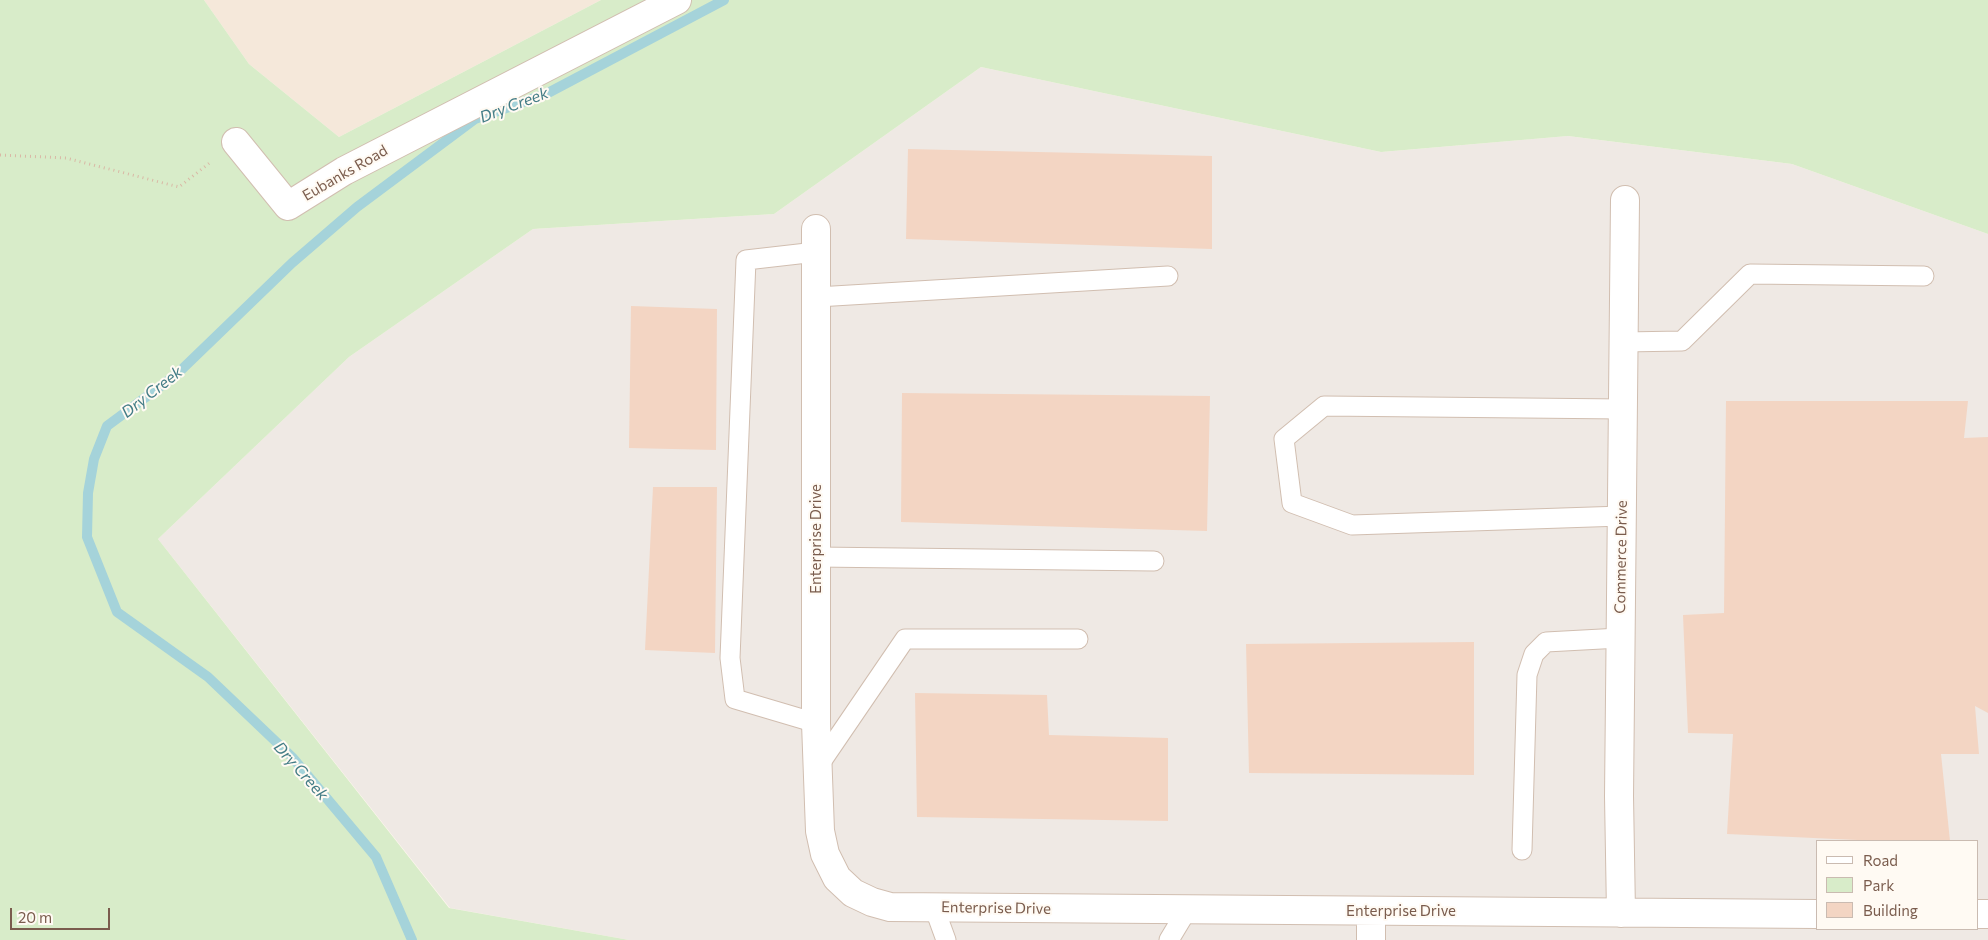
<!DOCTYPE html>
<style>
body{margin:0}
#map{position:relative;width:1988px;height:940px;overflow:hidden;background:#fdf6ec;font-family:Commissioner,sans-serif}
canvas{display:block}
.legend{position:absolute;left:1816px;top:840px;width:162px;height:90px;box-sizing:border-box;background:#fffaf3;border:1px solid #cabbb1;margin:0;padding:6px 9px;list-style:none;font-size:15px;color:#7a5c4d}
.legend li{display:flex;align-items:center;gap:10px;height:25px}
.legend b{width:25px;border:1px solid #cabbb1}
.scale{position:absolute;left:10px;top:908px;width:100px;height:22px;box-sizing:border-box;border:2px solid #7a5c4d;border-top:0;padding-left:6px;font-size:15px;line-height:18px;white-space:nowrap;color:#7a5c4d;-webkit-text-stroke:4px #fffaf3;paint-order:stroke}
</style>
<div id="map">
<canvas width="1988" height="940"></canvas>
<ul class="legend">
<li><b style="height:6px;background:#fff"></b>Road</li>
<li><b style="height:14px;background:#d8ecc9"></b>Park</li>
<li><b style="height:14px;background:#f3d5c3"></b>Building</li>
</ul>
<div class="scale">20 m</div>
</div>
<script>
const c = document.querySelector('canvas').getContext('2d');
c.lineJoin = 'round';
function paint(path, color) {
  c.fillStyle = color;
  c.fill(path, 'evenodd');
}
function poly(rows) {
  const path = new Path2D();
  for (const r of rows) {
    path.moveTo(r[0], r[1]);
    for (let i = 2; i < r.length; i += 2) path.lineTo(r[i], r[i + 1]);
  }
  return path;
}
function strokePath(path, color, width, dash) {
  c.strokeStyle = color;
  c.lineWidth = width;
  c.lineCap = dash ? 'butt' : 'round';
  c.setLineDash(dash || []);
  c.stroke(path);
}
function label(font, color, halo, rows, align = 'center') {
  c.font = font + ' Commissioner,sans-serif';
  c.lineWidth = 4;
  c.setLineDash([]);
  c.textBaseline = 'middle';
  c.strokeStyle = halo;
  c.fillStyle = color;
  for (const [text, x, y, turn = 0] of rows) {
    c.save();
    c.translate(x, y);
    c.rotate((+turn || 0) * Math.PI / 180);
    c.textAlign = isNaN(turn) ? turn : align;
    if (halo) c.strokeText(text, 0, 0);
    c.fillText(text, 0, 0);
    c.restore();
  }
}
const residential = poly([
 [204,0,601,0,339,137,249,64]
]);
const industrial = poly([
 [981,67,1381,152,1568,136,1792,164,1988,234,1988,940,629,940,450,908,158,539,349,357,533,229,774,214],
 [1817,841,1977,841,1977,929,1817,929]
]);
const green = poly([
 [0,0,204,0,249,64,339,137,601,0,1988,0,1988,234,1792,164,1568,136,1381,152,981,67,774,214,533,229,349,357,158,539,449,908,629,940,0,940]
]);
const stream = poly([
 [412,940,376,857,292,757,208,677,117,612,87,537,88,493,94,459,107,426,177,374,292,263,357,207,475,119,546,94,724,0]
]);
const building = poly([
 [908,149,1212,156,1212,249,906,239],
 [631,306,717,309,716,450,629,448],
 [902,393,1210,396,1207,531,901,522],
 [1726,401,1968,401,1964,438,1988,437,1988,713,1975,706,1979,754,1941,754,1950,841,1879,841,1727,834,1733,734,1688,733,1683,615,1724,613],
 [653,487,717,487,715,653,645,650],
 [1474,642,1474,775,1249,773,1246,644],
 [915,693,1047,695,1049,735,1168,738,1168,821,917,817]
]);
const path = poly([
 [0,155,66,158,179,187,212,161]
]);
const lane = poly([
 [817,297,1168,276],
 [1624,342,1682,341,1750,274,1924,276],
 [1622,516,1352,525,1292,503,1284,439,1324,406,1623,409],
 [816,557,1154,561],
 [816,723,735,699,730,658,746,260,816,252],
 [817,768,905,639,1078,639],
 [1522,850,1527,675,1534,654,1546,642,1620,638],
 [934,907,946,940],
 [1169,940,1187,910]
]);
const street = poly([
 [236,142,288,206,344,171,677,0],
 [816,229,816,723,820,831,825,854,837,878,853,893,872,902,890,907,1817,914],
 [1621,913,1619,796,1625,200],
 [1977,914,1988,914],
 [1371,940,1371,911]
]);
const streetNames = [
 ["Eubanks Road",345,173,-30],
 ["Enterprise Drive",816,539,-90],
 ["Commerce Drive",1621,557,-89],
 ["Enterprise Drive",996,908,1],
 ["Enterprise Drive",1401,911]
];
const waterNames = [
 ["Dry Creek",514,105,-21],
 ["Dry Creek",152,392,-38],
 ["Dry Creek",301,771,48]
];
paint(residential, '#f5e8da');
paint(industrial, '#efe9e4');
paint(green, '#d8ecc9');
strokePath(stream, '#a5d3da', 10);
paint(building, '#f3d5c3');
strokePath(lane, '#d1beb0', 21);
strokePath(street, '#d1beb0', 30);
strokePath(path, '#d9b8a5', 3, [1, 4]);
strokePath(lane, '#fff', 19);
strokePath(street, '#fff', 28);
label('15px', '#7a5c4d', '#fffaf3', streetNames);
label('italic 16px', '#437c86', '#fffaf3', waterNames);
</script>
